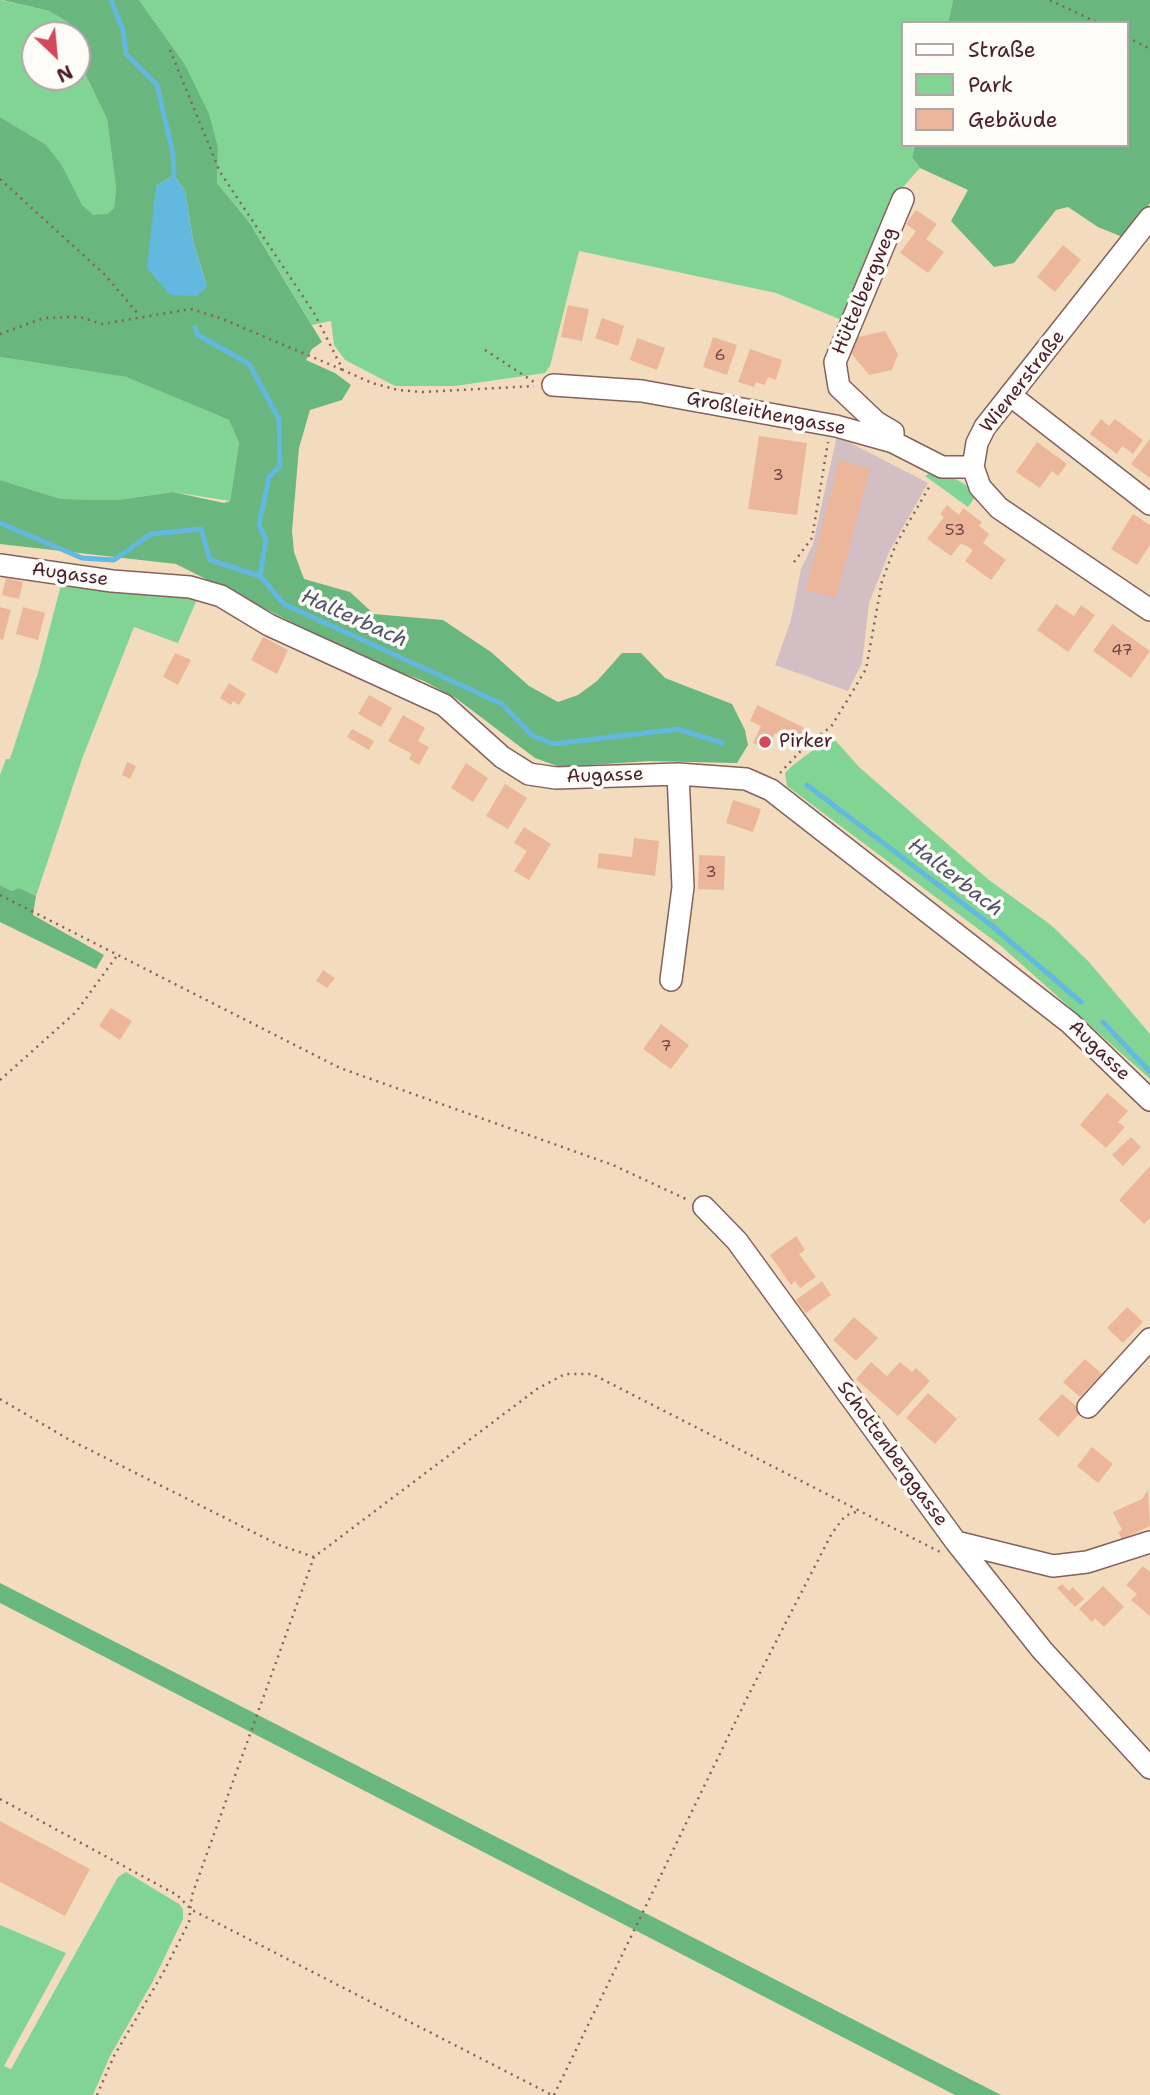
<!DOCTYPE html>
<meta charset="utf-8">
<style>
body{margin:0}
#map{position:relative;width:1150px;height:2095px;overflow:hidden;background:#f3dcbd;font-family:"Shantell Sans",sans-serif}
canvas{display:block}
.legend{position:absolute;left:901px;top:21px;width:228px;height:126px;box-sizing:border-box;background:#fdfcf7;border:2px solid #b5a4a5;margin:0;padding:9px 12px;list-style:none;font-size:21px;color:#4a1f2b}
.legend li{display:flex;align-items:center;gap:14px;height:35px}
.legend b{width:35px;border:2px solid #b5a4a5}
.north{position:absolute;left:21px;top:21px;width:70px;height:70px;box-sizing:border-box;background:#fdfcf7;border:2px solid #b5a4a5;border-radius:50%;rotate:154deg;font-size:19px;font-weight:700;line-height:28px;text-align:center;color:#4a1f2b}
.north::after{content:'';display:block;margin:auto;width:24px;height:32px;background:#d1495b;clip-path:polygon(50% 0,100% 100%,50% 72%,0 100%)}
</style>
<div id="map">
<canvas width="1150" height="2095"></canvas>
<ul class="legend">
<li><b style="height:9px;background:#fff"></b>Straße</li>
<li><b style="height:19px;background:#82d495"></b>Park</li>
<li><b style="height:19px;background:#ecb69b"></b>Gebäude</li>
</ul>
<div class="north">N</div>
</div>
<script>
const c = document.querySelector('canvas').getContext('2d');
c.lineJoin = 'round';
function paint(path, color) {
  c.fillStyle = color;
  c.fill(path, 'evenodd');
}
function poly(rows) {
  const path = new Path2D();
  for (const r of rows) {
    path.moveTo(r[0], r[1]);
    for (let i = 2; i < r.length; i += 2) path.lineTo(r[i], r[i + 1]);
  }
  return path;
}
function strokePath(path, color, width, dash) {
  c.strokeStyle = color;
  c.lineWidth = width;
  c.lineCap = dash ? 'butt' : 'round';
  c.setLineDash(dash || []);
  c.stroke(path);
}
function label(font, color, halo, rows, align = 'center') {
  c.font = font + ' "Shantell Sans",sans-serif';
  c.lineWidth = 7;
  c.setLineDash([]);
  c.textBaseline = 'middle';
  c.strokeStyle = halo;
  c.fillStyle = color;
  for (const [text, x, y, turn = 0] of rows) {
    c.save();
    c.translate(x, y);
    c.rotate((+turn || 0) * Math.PI / 180);
    c.textAlign = isNaN(turn) ? turn : align;
    if (halo) c.strokeText(text, 0, 0);
    c.fillText(text, 0, 0);
    c.restore();
  }
}
const industrial = poly([
 [837,436,928,483,890,550,869,603,862,663,848,691,775,665,791,620,801,569,813,544]
]);
const green = poly([
 [0,0,49,11,69,23,68,35,35,35,35,77,77,77,77,57,107,119,116,188,114,208,107,214,93,216,82,205,45,144,0,117],
 [139,0,953,0,948,23,903,23,903,145,915,145,912,157,920,168,896,195,844,321,776,293,579,251,550,366,545,373,455,386,395,386,345,360,334,345,331,321,312,325,249,222,217,183,218,148,184,63],
 [0,357,126,377,229,420,239,443,230,501,173,492,118,500,61,499,0,480],
 [932,472,947,474,966,485,975,497,968,507,925,476],
 [61,585,199,595,178,643,134,627,82,759,36,896,19,888,12,891,0,885,0,775,6,759,10,759,38,673],
 [828,739,836,741,859,767,989,880,1051,925,1089,962,1150,1034,1150,1079,1001,946,787,786,785,773,792,766],
 [126,1872,179,1904,183,1909,183,1919,153,1981,110,2056,93,2095,0,2095,0,1925,66,1953,4,2066,11,2069,118,1877]
]);
const forest = poly([
 [2,0,139,0,184,63,209,114,218,148,217,183,249,222,322,342,312,349,306,360,335,373,351,385,342,400,310,410,299,448,292,531,294,552,304,579,350,592,374,614,443,620,491,652,529,686,558,702,578,695,597,681,622,653,641,653,665,678,732,704,745,730,748,745,737,763,649,761,560,767,535,758,457,699,424,681,371,662,176,564,0,544,0,480,61,499,118,500,173,492,224,503,230,501,239,443,229,420,126,377,0,357,0,117,45,144,61,164,82,205,93,215,107,214,114,208,116,188,107,119,77,57,77,35,68,35,69,23,49,11],
 [174,175,185,191,193,241,207,287,156,186],
 [953,0,1150,0,1150,203,1125,238,1098,227,1068,207,1056,210,1014,263,994,267,951,221,968,190,920,168,912,157,915,145,1127,145,1127,23,948,23],
 [0,885,12,891,19,888,36,896,33,915,104,955,96,969,0,922],
 [0,1583,1001,2095,955,2095,0,1603]
]);
const water = poly([
 [174,175,185,191,193,241,207,287,197,296,170,295,147,268,156,186]
]);
const stream = poly([
 [111,0,123,30,126,54,157,85,173,154,174,175],
 [195,328,198,335,249,364,279,419,280,466,269,477,259,525,266,540,260,576],
 [0,523,82,558,114,560,151,534,201,529,210,560,260,576,284,604,502,704,533,736,554,744,678,729,722,743],
 [807,785,991,925,1081,1002],
 [1103,1022,1150,1072]
]);
const building = poly([
 [916,210,937,224,926,239,944,252,928,273,900,253,916,231,906,224],
 [1063,245,1081,260,1055,292,1037,277],
 [568,305,589,309,582,341,561,337],
 [602,318,624,326,618,346,595,338],
 [885,331,898,354,892,370,869,375,851,353,858,337],
 [713,337,737,345,727,375,703,367],
 [637,338,665,348,657,370,630,360],
 [750,349,782,360,776,380,768,377,765,385,756,382,754,387,738,382],
 [1101,419,1109,426,1115,419,1143,440,1133,454,1122,446,1117,454,1090,434],
 [759,436,807,443,797,515,748,509],
 [1150,439,1150,478,1131,464],
 [1037,442,1067,464,1058,476,1052,471,1040,488,1016,472],
 [839,460,870,468,836,598,806,590],
 [947,505,959,515,963,508,982,522,979,526,989,534,983,543,1006,560,991,580,965,561,973,550,965,545,960,544,951,556,927,539,944,517,940,514],
 [1133,514,1150,525,1150,545,1137,565,1111,549],
 [6,578,23,582,19,599,2,595],
 [1056,604,1074,616,1081,605,1095,615,1068,652,1037,630],
 [0,607,11,610,3,640,0,639],
 [23,607,45,613,38,640,16,634],
 [1112,624,1150,651,1131,678,1093,651],
 [263,637,288,650,277,674,251,660],
 [175,653,191,660,178,685,163,677],
 [229,683,246,694,239,705,233,701,231,705,220,698],
 [369,695,392,708,381,727,358,714],
 [757,705,807,729,800,744,775,733,767,750,753,743,761,726,750,721],
 [403,715,425,728,418,741,429,747,419,765,409,759,412,754,388,741],
 [352,729,374,741,369,750,347,737],
 [127,762,136,766,130,779,122,775],
 [466,763,488,778,473,802,451,788],
 [505,784,527,798,508,829,486,816],
 [733,800,761,809,753,832,726,823],
 [524,827,551,844,529,880,514,871,527,851,514,843],
 [634,838,659,841,655,876,597,868,599,853,632,857],
 [699,855,725,856,724,890,698,889],
 [323,970,335,978,327,988,316,981],
 [111,1008,132,1021,120,1040,99,1026],
 [661,1024,689,1045,671,1069,643,1049],
 [1107,1093,1128,1111,1118,1122,1125,1127,1106,1148,1080,1125],
 [1131,1137,1141,1147,1123,1166,1112,1155],
 [1150,1166,1150,1218,1144,1224,1119,1200],
 [796,1236,805,1250,799,1254,816,1277,800,1288,795,1281,791,1285,770,1255],
 [822,1281,831,1295,806,1313,796,1300],
 [1127,1307,1143,1322,1123,1343,1107,1328],
 [854,1317,878,1338,856,1361,833,1340],
 [1085,1359,1102,1374,1080,1397,1063,1382],
 [871,1362,887,1376,900,1362,912,1372,916,1368,930,1381,898,1416,856,1379],
 [928,1393,957,1419,935,1444,906,1418],
 [1062,1394,1082,1411,1058,1437,1038,1419],
 [1092,1447,1113,1464,1098,1483,1077,1466],
 [1148,1490,1150,1526,1122,1539,1118,1532,1122,1530,1113,1512,1142,1499],
 [1143,1566,1150,1572,1150,1616,1131,1600,1137,1594,1126,1585],
 [1062,1584,1069,1591,1073,1587,1084,1599,1075,1607,1057,1588],
 [1103,1586,1124,1607,1104,1627,1095,1618,1092,1622,1079,1609],
 [0,1821,90,1869,65,1916,0,1882]
]);
const path = poly([
 [1050,0,1098,23],
 [1127,37,1150,49],
 [170,50,220,172,314,313,343,370,372,383,398,390,422,392,534,386],
 [0,179,104,274,140,316],
 [0,334,44,318,80,317,102,324,191,309,220,318,343,370],
 [485,350,534,382],
 [794,562,812,538,828,442],
 [780,773,809,742,831,727,866,669,882,581,896,544,931,484],
 [0,895,340,1068,613,1165,688,1200],
 [0,1080,76,1012,116,957],
 [0,1399,68,1439,279,1545,314,1557],
 [0,1799,177,1895,192,1910,552,2095],
 [97,2095,114,2056,163,1973,189,1922,192,1895,314,1557,537,1389,565,1374,592,1374,940,1552],
 [554,2095,748,1696,832,1533,845,1516,856,1512]
]);
const minor = poly([
 [1150,218,985,427,977,443,973,467,980,487,999,508,1150,610],
 [553,385,642,391,836,426,893,442,942,467,973,467],
 [1010,395,1150,504],
 [893,440,893,432,876,422,839,387,835,362,903,199],
 [0,565,112,581,190,587,221,596,269,625,444,705,502,757,529,774,556,778,678,774,746,779,771,790,1070,1023,1150,1100],
 [671,980,683,887,678,774],
 [704,1207,737,1241,956,1542,1053,1566,1087,1562,1150,1542],
 [1088,1407,1150,1339],
 [956,1542,1042,1650,1150,1768]
]);
const markers = [
 [765,742,7,"#d1495b"]
];
const numberNames = [
 ["6",720,356],
 ["3",778,476],
 ["53",955,531],
 ["47",1122,651],
 ["3",711,873],
 ["7",666,1047]
];
const streetNames = [
 ["Hüttelbergweg",865,291,-67],
 ["Wienerstraße",1023,382,-52],
 ["Großleithengasse",766,414,11],
 ["Augasse",70,575,8],
 ["Augasse",605,776,-2],
 ["Augasse",1099,1051,44],
 ["Schottenberggasse",892,1454,54]
];
const poiNames = [
 ["Pirker",779,742]
];
const waterNames = [
 ["Halterbach",354,619,24],
 ["Halterbach",955,878,38]
];
paint(industrial, '#d2bec3');
paint(green, '#82d495');
paint(forest, '#69b67e');
paint(water, '#62b8df');
strokePath(stream, '#62b8df', 5);
paint(building, '#ecb69b');
strokePath(minor, '#85615e', 24);
strokePath(path, '#85615e', 2.5, [2, 5]);
strokePath(minor, '#fff', 21);
for (const [x, y, r, color] of markers) {
  const dot = new Path2D();
  dot.arc(x, y, r, 0, 2 * Math.PI);
  c.fillStyle = color;
  c.fill(dot);
  strokePath(dot, '#fdfcf7', 2.5);
}
label('16px', '#724547', null, numberNames);
label('19px', '#4a1f2b', '#fdfcf7', streetNames);
label('19px', '#4a1f2b', '#fdfcf7', poiNames, 'left');
label('italic 21px', '#52556a', '#fdfcf7', waterNames);
</script>
